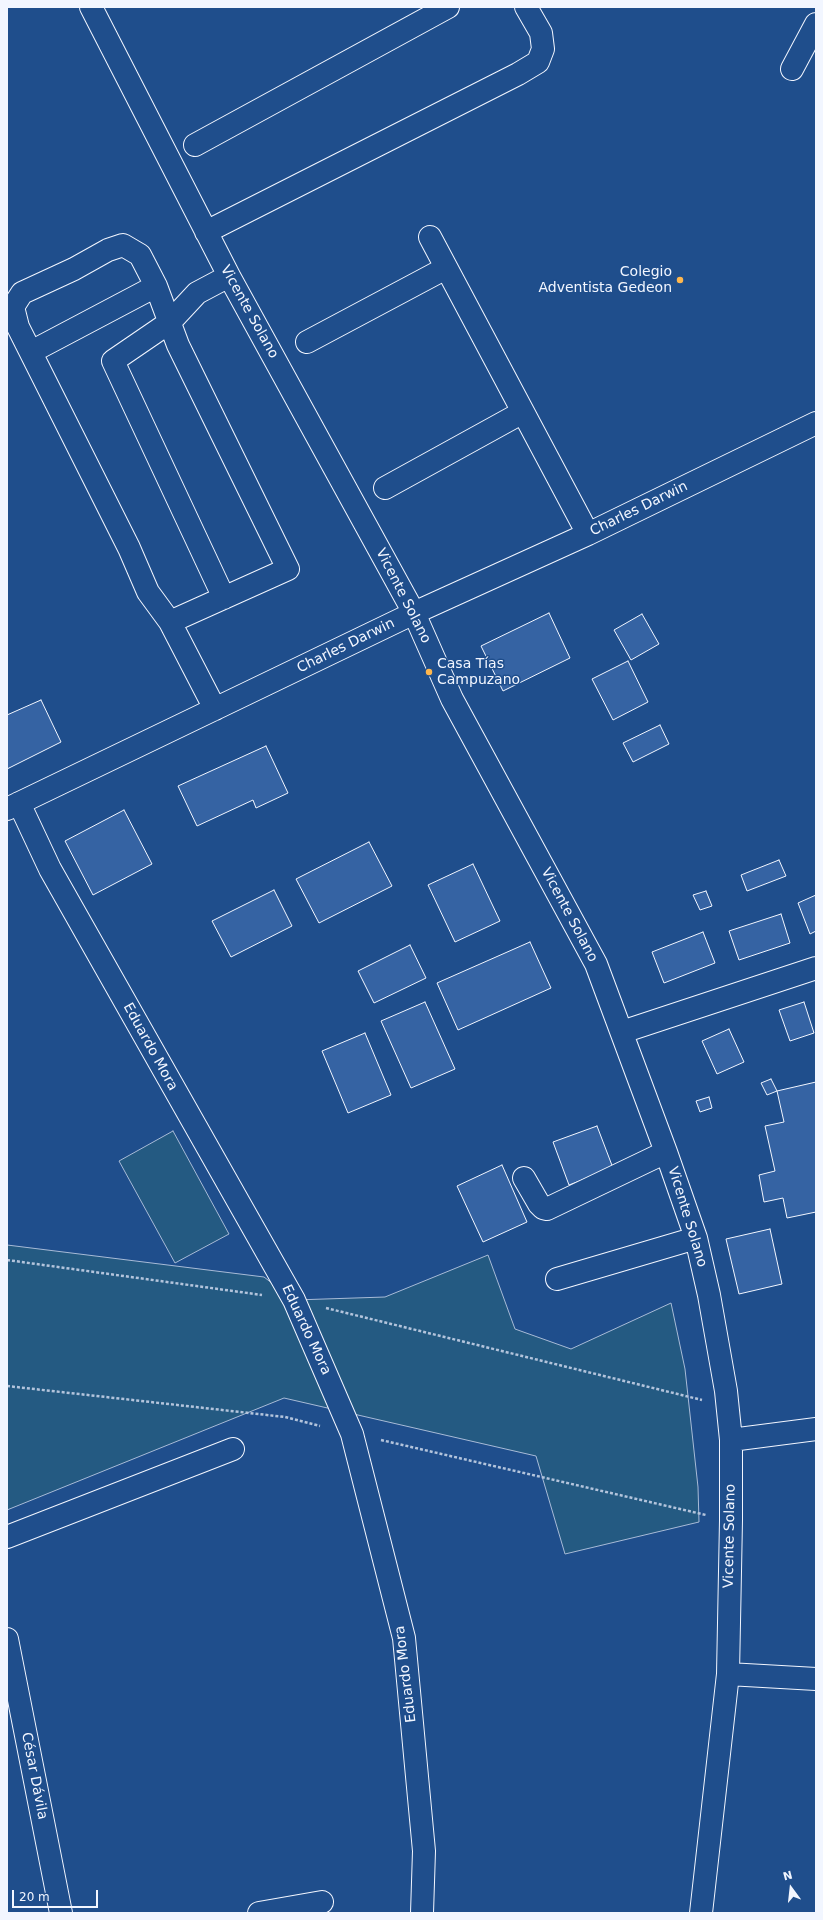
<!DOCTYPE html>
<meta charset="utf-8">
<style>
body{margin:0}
#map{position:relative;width:823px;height:1920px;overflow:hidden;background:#1f4e8c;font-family:"DejaVu Sans",sans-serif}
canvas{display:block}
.frame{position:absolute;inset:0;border:8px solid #f2f6ff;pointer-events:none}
.north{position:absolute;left:771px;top:1868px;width:40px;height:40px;-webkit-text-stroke:3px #1f4e8c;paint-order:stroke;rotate:345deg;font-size:11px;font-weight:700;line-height:16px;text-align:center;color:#f2f6ff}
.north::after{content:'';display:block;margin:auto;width:14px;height:18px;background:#f2f6ff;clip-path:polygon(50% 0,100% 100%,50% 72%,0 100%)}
.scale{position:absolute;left:12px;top:1890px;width:86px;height:18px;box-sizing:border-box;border:2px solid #f2f6ff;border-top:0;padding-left:5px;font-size:12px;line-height:14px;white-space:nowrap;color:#f2f6ff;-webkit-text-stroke:3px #1f4e8c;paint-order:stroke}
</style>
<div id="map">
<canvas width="823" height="1920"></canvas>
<div class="frame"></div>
<div class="north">N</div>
<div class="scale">20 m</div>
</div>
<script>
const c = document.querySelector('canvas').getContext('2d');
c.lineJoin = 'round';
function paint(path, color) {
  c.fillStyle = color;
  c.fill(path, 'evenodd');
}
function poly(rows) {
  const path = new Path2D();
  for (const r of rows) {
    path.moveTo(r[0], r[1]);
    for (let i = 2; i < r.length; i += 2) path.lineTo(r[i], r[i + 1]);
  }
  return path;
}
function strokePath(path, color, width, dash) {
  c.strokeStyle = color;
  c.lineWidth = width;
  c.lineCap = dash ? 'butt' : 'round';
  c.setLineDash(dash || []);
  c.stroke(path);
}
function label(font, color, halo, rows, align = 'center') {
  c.font = font + ' "DejaVu Sans",sans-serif';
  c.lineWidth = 3;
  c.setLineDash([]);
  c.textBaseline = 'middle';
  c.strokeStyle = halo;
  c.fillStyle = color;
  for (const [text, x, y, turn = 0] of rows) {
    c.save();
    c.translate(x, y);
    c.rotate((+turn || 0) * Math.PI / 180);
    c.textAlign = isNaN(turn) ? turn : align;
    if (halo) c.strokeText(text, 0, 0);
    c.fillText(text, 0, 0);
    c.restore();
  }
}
const green = poly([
 [173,1131,229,1234,175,1263,119,1161,173,1131],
 [7,1245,264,1277,294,1300,385,1297,488,1255,515,1329,571,1349,671,1303,685,1369,698,1487,699,1522,565,1554,536,1456,284,1398,7,1510,7,1245]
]);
const building = poly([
 [549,613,570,658,503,691,481,646,549,613],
 [642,614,659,644,631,660,614,630,642,614],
 [628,661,648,702,613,720,592,679,628,661],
 [41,700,61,742,7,769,7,715,41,700],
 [660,725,669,744,633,762,623,743,660,725],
 [266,746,288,793,256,808,253,800,197,826,178,786,266,746],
 [124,810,152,864,93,895,65,841,124,810],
 [369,842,392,886,319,923,296,879,369,842],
 [779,860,786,876,747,891,741,875,779,860],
 [473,864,500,921,455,942,428,885,473,864],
 [274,890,292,926,231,957,212,921,274,890],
 [706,891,712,906,700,910,693,895,706,891],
 [816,895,816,931,810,934,798,903,816,895],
 [781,914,790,943,739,960,729,931,781,914],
 [703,932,715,963,664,983,652,952,703,932],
 [530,942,551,988,458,1030,437,983,530,942],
 [410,945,426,978,374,1003,358,971,410,945],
 [425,1002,455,1069,411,1088,381,1021,425,1002],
 [804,1002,814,1033,790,1041,779,1010,804,1002],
 [729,1029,744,1062,717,1074,702,1041,729,1029],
 [365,1033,391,1095,348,1113,322,1051,365,1033],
 [771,1079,777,1091,767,1095,761,1083,771,1079],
 [816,1082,816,1212,787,1218,783,1198,764,1202,759,1175,775,1171,765,1126,784,1122,777,1091,816,1082],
 [709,1097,712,1108,700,1112,696,1101,709,1097],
 [597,1126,613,1168,569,1185,553,1142,597,1126],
 [502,1165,527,1222,483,1242,457,1186,502,1165],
 [770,1229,782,1284,739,1294,726,1239,770,1229]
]);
const path = poly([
 [7,1260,262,1295],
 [326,1308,702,1400],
 [7,1386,285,1417,320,1426],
 [381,1440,706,1515]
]);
const minor = poly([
 [91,7,229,276,414,613,452,699,596,964,666,1152,696,1238,709,1295,726,1391,731,1440,731,1520,728,1674,701,1913],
 [792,69,816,24],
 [195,145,448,7],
 [206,232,518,74,538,62,543,49,541,33,526,7],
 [430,237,588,534],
 [307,342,446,268],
 [31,352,156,286],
 [385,488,523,412],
 [224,598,113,361,170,322,197,293,229,276],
 [170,622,288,569,178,345,156,286,140,255,123,245,108,250,74,269,22,293,13,307,18,327,129,548,148,592,170,622,215,709],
 [19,803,50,869,294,1300,352,1434,404,1638,424,1851,422,1913],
 [7,809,414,613,588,534,816,423],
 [622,1032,816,968],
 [524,1178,539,1204,543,1208,547,1209,666,1152],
 [557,1279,696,1238],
 [731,1440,816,1429],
 [7,1537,233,1449],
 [7,1639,61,1913],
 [728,1674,816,1679],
 [259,1913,322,1902]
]);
const markers = [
 [680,280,4,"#ffb74d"],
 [429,672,4,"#ffb74d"]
];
const poiNames = [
 ["Colegio",672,272],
 ["Adventista Gedeon",672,288],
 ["Casa Tías",437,664,"left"],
 ["Campuzano",437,680,"left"]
];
const streetNames = [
 ["Vicente Solano",249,312,61],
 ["Charles Darwin",639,509,-26],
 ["Vicente Solano",403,596,63],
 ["Charles Darwin",346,646,-26],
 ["Vicente Solano",569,915,62],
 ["Eduardo Mora",150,1047,61],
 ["Vicente Solano",687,1217,73],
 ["Eduardo Mora",306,1330,65],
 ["Vicente Solano",730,1536,-89],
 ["Eduardo Mora",406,1674,-97],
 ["César Dávila",34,1776,79]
];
paint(green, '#245a82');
strokePath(green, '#a8bbd7', 1);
paint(building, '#3563a3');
strokePath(building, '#f2f6ff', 1);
strokePath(minor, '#f2f6ff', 24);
strokePath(path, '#b3c4dc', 2.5, [3, 2]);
strokePath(minor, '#1f4e8c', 22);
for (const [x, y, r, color] of markers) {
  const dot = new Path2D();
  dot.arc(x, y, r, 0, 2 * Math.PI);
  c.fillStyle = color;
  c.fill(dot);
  strokePath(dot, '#1f4e8c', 1.5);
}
label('14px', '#f2f6ff', '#1f4e8c', poiNames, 'right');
label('14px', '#f2f6ff', '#1f4e8c', streetNames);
</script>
